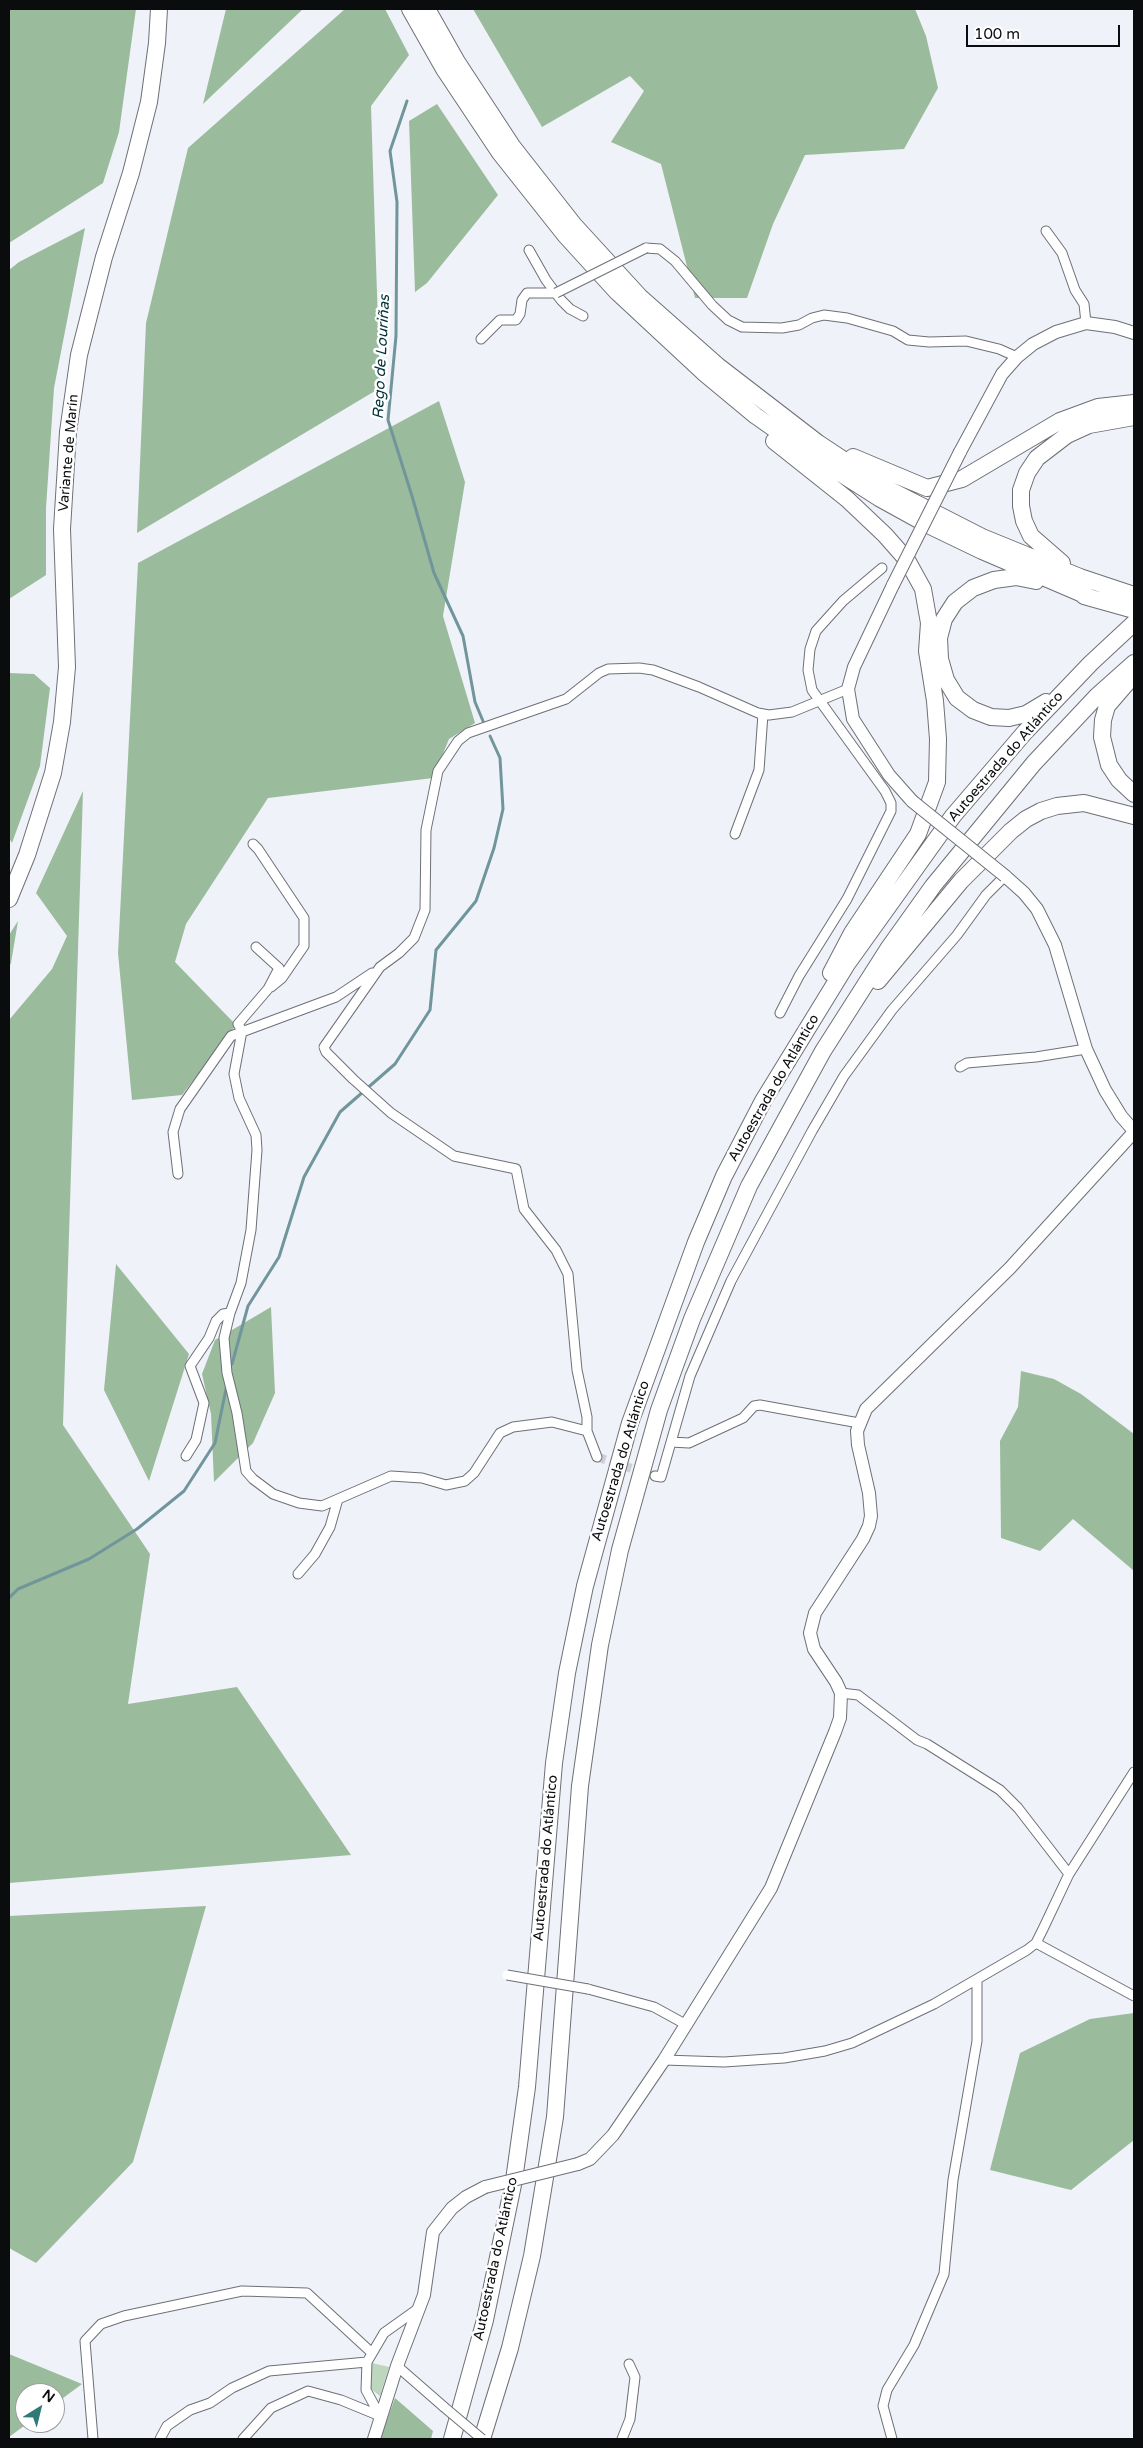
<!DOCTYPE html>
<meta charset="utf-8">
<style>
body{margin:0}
#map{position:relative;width:1143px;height:2448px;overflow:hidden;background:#eff2f9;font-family:"Varela Round",sans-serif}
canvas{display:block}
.frame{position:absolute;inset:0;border:10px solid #0b0c0e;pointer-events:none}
.north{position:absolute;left:15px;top:2383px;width:50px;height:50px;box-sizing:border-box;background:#fff;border:1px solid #9d9e9f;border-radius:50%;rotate:36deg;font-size:14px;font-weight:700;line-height:20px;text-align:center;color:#0b0c0e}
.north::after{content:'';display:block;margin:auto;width:18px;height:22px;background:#307979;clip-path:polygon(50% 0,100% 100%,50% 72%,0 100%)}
.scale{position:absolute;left:966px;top:25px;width:154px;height:22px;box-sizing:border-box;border:2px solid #0b0c0e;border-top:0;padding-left:6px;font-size:15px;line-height:18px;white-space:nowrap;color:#0b0c0e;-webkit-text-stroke:4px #fff;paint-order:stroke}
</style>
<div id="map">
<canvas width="1143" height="2448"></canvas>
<div class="frame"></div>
<div class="north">N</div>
<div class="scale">100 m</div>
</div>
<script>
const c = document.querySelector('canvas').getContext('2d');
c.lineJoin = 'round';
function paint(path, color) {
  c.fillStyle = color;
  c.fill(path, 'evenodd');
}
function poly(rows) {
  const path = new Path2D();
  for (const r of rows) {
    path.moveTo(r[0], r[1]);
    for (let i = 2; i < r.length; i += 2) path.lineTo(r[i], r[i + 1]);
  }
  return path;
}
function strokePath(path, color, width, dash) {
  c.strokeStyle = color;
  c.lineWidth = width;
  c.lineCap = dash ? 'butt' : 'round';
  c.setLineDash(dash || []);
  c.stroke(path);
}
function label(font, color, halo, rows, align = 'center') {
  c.font = font + ' "Varela Round",sans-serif';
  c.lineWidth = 5;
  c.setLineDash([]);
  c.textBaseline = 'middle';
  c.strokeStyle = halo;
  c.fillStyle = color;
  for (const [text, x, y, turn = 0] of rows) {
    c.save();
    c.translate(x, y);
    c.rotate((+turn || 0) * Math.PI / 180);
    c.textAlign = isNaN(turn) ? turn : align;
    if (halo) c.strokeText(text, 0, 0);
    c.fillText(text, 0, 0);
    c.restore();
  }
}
const green = poly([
 [372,2363,389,2367,380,2396,371,2389]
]);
const forest = poly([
 [9,9,136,9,119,132,103,183,9,243],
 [226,9,303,9,203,104],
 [345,9,385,9,409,55,371,106,380,388,137,533,146,323,188,148],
 [473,9,915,9,926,36,938,88,904,149,805,155,773,224,747,298,695,298,661,164,611,142,644,91,630,76,542,127],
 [437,104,498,195,427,283,415,292,409,121],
 [85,228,54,388,46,508,46,575,9,599,9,270,19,262],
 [439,401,465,482,443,616,475,723,449,739,433,778,268,798,186,924,175,962,236,1025,182,1095,132,1100,118,953,138,563],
 [9,673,34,674,50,688,40,766,12,843,9,838],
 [83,791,63,1425,150,1554,128,1704,237,1687,351,1855,9,1883,9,1020,52,969,67,936,36,893],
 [18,921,11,963,9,968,9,935],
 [116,1264,189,1354,149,1481,104,1390],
 [271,1307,275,1393,253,1443,214,1482,211,1414,202,1374,215,1340],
 [1021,1371,1054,1379,1081,1394,1134,1434,1134,1571,1073,1519,1040,1551,1001,1538,1000,1441,1018,1407],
 [206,1906,133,2162,36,2263,9,2248,9,1916],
 [1134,2013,1134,2140,1071,2190,990,2170,1020,2053,1090,2019],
 [9,2354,82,2384,55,2404,55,2393,25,2393,25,2423,28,2423,9,2437],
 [395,2398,433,2431,431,2439,380,2439]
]);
const stream = poly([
 [407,101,390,151,397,202,396,336,388,420,412,496,434,573,463,636,475,702,483,721],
 [232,1364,248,1306,279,1257,304,1177,340,1112,395,1064,430,1010,436,950,476,901,494,848,503,809,500,758,490,736],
 [9,1598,18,1589,89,1559,137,1529,184,1491,215,1443,226,1389]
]);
const streetTunnel = poly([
 [597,1457,655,1476]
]);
const street = poly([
 [1046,231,1062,253,1075,290,1084,304,1086,323],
 [646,248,660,249,675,261,712,305,728,320,742,327,782,328,799,325,812,318,824,315,847,318,893,331,908,340,929,342,966,341,999,349,1017,357],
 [529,250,546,280,561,300,570,309,583,316],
 [481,339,500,320,516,320,520,314,522,300,527,293,556,293],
 [735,834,759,770,763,714],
 [253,844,258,849,304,918,304,946,282,978,271,987],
 [256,947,279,968,268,989,238,1024,242,1031,234,1074,239,1098,256,1135,257,1150,251,1230,241,1283,230,1313,224,1338,227,1373,237,1413,246,1471,253,1479,273,1494,299,1503,322,1506,391,1476,422,1478,446,1485,465,1481,474,1473,500,1433,513,1427,552,1422,587,1431,597,1457],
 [780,1013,799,976,847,899,891,811,891,803,885,791,812,690,808,670,810,649,816,631,843,601,882,568],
 [960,1067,967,1063,1036,1057,1086,1049],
 [178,1174,173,1132,180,1109,231,1036,336,997,372,973],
 [587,1431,587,1417,577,1370,568,1274,556,1250,524,1209,516,1169,454,1156,391,1113,353,1079,326,1052,324,1047,380,967,399,953,414,938,425,910,426,830,438,771,458,741,468,733,566,699,599,673,608,669,639,668,653,670,699,687,758,713,769,715,792,712,848,689],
 [671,1442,689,1443,743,1418,754,1406,760,1405,859,1423],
 [186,1456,196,1440,204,1403,190,1366,209,1338,216,1321,223,1314,230,1313],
 [655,1476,661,1477,690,1376,731,1281,812,1131,844,1076,892,1010,957,935,986,895,1005,876],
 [298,1574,315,1554,330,1527,338,1499],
 [841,1693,858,1695,917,1740,927,1744,1000,1790,1018,1808,1069,1874],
 [1036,1943,1134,1996],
 [588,1989,654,2007,685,2024],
 [664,2060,724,2062,784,2058,825,2051,852,2043,934,2004,1027,1950,1036,1943,1043,1929,1069,1874,1134,1772],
 [397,2366,444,2407],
 [380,2416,366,2390,367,2362,384,2333,419,2308],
 [93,2439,85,2341,101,2324,124,2316,242,2291,307,2293,372,2353],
 [160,2439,167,2426,190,2410,210,2403,232,2388,269,2371,367,2362],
 [243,2439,271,2408,308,2391,341,2400,380,2416],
 [622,2439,630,2419,635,2377,629,2364],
 [892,2439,883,2406,887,2390,914,2345,944,2274,953,2180,977,2041,977,1980]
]);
const secondary = poly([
 [960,452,1002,374,1017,357,1033,344,1056,332,1086,323,1115,327,1134,333],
 [893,585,854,667,848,689,853,719,889,775,912,801],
 [1005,876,1024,893,1037,909,1055,945,1086,1049,1105,1090,1121,1116,1134,1131],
 [578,2164,590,2159,613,2135,664,2060,771,1888,835,1732,840,1718,841,1693,836,1682,814,1649,810,1633,815,1613,863,1539,869,1526,871,1516,869,1493,858,1445,857,1431,866,1409,1010,1268,1134,1132],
 [374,2439,397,2366,424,2295,433,2232,452,2208,466,2197,485,2187]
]);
const highway = poly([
 [410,9,444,69,500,153,565,235,617,292,703,372,756,416,813,456,879,498,928,525,982,551,1094,599],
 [427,9,457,62,512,146,574,225,640,297,718,366,818,443,886,488,982,537,1080,577,1134,595],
 [774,441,847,499,885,535,907,560,923,589,929,623,927,651,935,701,938,739,937,782,918,834,852,933,831,973],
 [853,457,927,488,962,479,1060,421,1098,407,1134,403],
 [1062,563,1031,536,1024,521,1021,506,1021,490,1027,473,1037,458,1067,435,1089,425,1134,417],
 [1036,581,1016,577,994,580,973,588,955,602,944,619,939,638,940,659,946,680,957,698,973,710,991,717,1009,718,1026,714,1046,702],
 [1084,596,1134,610],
 [1132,677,1107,706,1103,720,1102,737,1109,765,1119,780,1134,794],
 [9,899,27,855,53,773,62,722,67,667,62,529,68,432,79,355,104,257,131,173,149,102,157,43,159,9],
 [878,981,961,881,1011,831,1026,819,1041,811,1057,806,1084,803,1134,816],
 [452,2439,485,2320,514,2180,527,2087,554,1763,567,1673,585,1586,630,1423,696,1242,724,1176,763,1101,847,964,953,816,1025,732,1091,663,1134,623],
 [482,2439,510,2348,532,2256,555,2117,580,1786,600,1645,620,1550,659,1410,692,1319,749,1186,823,1051,888,949,933,886,1034,763,1097,696,1134,663]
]);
const streetBridge = poly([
 [556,293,646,248],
 [507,1975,588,1989],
 [444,2407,482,2439]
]);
const secondaryBridge = poly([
 [893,585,960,452],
 [912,801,1005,876],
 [485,2187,578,2164]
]);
const streetNames = [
 ["Variante de Marín",69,453,-85],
 ["Autoestrada do Atlántico",1006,757,-49],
 ["Autoestrada do Atlántico",774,1088,-60],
 ["Autoestrada do Atlántico",621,1461,-73],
 ["Autoestrada do Atlántico",546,1858,-85],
 ["Autoestrada do Atlántico",496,2259,-78]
];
const waterNames = [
 ["Rego de Louriñas",382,357,-87]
];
paint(green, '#bdd6be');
paint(forest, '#9bbb9d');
strokePath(stream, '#70969b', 3);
strokePath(streetTunnel, '#cdd0d6', 9, [9, 4.5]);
strokePath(street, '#6d7076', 11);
strokePath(secondary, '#6d7076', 14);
strokePath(highway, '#6d7076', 18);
strokePath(street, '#fff', 9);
strokePath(secondary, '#fff', 12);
strokePath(highway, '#fff', 16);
strokePath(streetBridge, '#6d7076', 11, []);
strokePath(secondaryBridge, '#6d7076', 14, []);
strokePath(streetBridge, '#fff', 9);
strokePath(secondaryBridge, '#fff', 12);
label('14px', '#0b0c0e', '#fff', streetNames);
label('italic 15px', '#003339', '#fff', waterNames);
</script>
